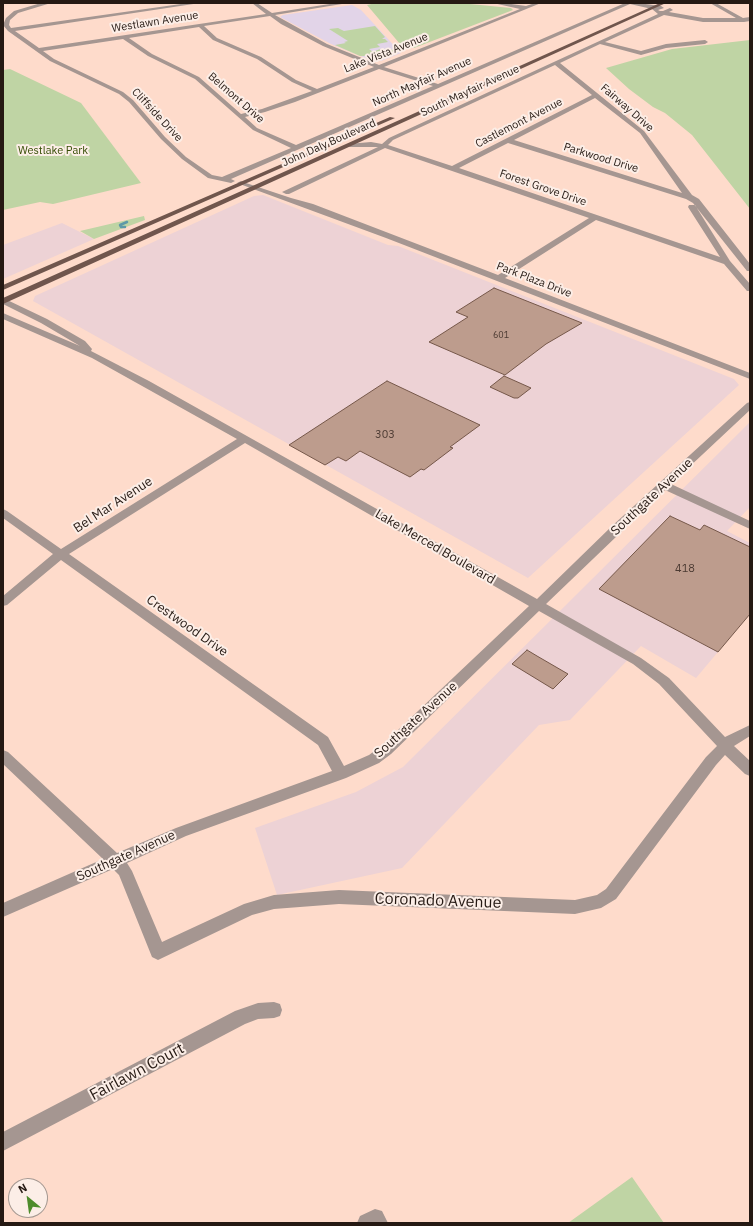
<!DOCTYPE html>
<style>
body{margin:0}
#map{position:relative;width:753px;height:1226px;overflow:hidden;background:#fedbcb;font-family:"IBM Plex Sans",sans-serif}
canvas{display:block}
.frame{position:absolute;inset:0;border:4px solid #251913;pointer-events:none}
.north{position:absolute;left:8px;top:1178px;width:40px;height:40px;box-sizing:border-box;background:#fceee7;border:1px solid #a69992;border-radius:50%;rotate:331deg;font-size:11px;font-weight:700;line-height:16px;text-align:center;color:#251913}
.north::after{content:'';display:block;margin:auto;width:14px;height:18px;background:#4e8c2c;clip-path:polygon(50% 0,100% 100%,50% 72%,0 100%)}
</style>
<div id="map">
<canvas width="753" height="1226"></canvas>
<div class="frame"></div>
<div class="north">N</div>
</div>
<script>
const c = document.querySelector('canvas').getContext('2d');
c.lineJoin = 'round';
function paint(path, color) {
  c.fillStyle = color;
  c.fill(path, 'evenodd');
}
function poly(rows) {
  const path = new Path2D();
  for (const r of rows) {
    path.moveTo(r[0], r[1]);
    for (let i = 2; i < r.length; i += 2) path.lineTo(r[i], r[i + 1]);
  }
  return path;
}
function strokePath(path, color, width, dash) {
  c.strokeStyle = color;
  c.lineWidth = width;
  c.lineCap = dash ? 'butt' : 'round';
  c.setLineDash(dash || []);
  c.stroke(path);
}
function label(font, color, halo, rows, align = 'center') {
  c.font = font + ' "IBM Plex Sans",sans-serif';
  c.lineWidth = 4;
  c.setLineDash([]);
  c.textBaseline = 'middle';
  c.strokeStyle = halo;
  c.fillStyle = color;
  for (const [text, x, y, turn = 0] of rows) {
    c.save();
    c.translate(x, y);
    c.rotate((+turn || 0) * Math.PI / 180);
    c.textAlign = isNaN(turn) ? turn : align;
    if (halo) c.strokeText(text, 0, 0);
    c.fillText(text, 0, 0);
    c.restore();
  }
}
const commercial = poly([
 [263,195,388,245,398,246,734,379,739,385,528,578,33,301,35,296,254,196],
 [62,223,94,239,3,279,3,245],
 [750,422,750,507,727,531,750,543,750,614,696,678,641,646,570,720,539,725,402,868,277,895,255,828,356,792,403,767]
]);
const education = poly([
 [352,5,361,10,401,53,381,61,373,61,331,44,280,17,283,15]
]);
const green = poly([
 [376,3,470,4,511,8,513,10,414,48,400,44,367,5],
 [375,26,385,37,382,39,385,39,388,42,377,44,380,47,369,49,373,52,380,49,390,49,395,51,394,54,382,56,373,53,369,56,360,56,335,45,346,43,344,42,348,41,329,29,338,28,344,31],
 [750,40,750,209,692,135,665,113,653,107,629,89,606,68,672,49],
 [10,69,81,103,141,183,53,204,40,202,3,210,3,70],
 [144,216,145,220,94,239,80,231],
 [632,1177,664,1223,568,1223]
]);
const stream = poly([
 [125,227,121,227,120,225,127,222]
]);
const building = poly([
 [494,288,582,323,546,344,505,375,429,342,468,317,456,312,494,288],
 [504,376,531,388,518,398,514,398,490,387,504,376],
 [387,381,480,425,450,447,453,448,424,470,421,469,410,477,360,451,346,461,338,457,325,465,289,445,387,381],
 [670,516,700,530,704,525,750,547,750,614,718,652,599,589,670,516],
 [527,650,537,656,568,674,553,689,512,664,527,650]
]);
const minor = poly([
 [41,3,51,3,18,13,10,20,9,25,11,28,188,3,200,3,15,31,39,48,266,14,252,3,257,3,272,13,336,3,348,3,275,15,327,44,379,65,520,9,493,3,504,3,526,6,535,3,541,3,384,67,438,84,625,3,638,3,661,6,664,8,658,10,660,11,663,11,670,8,673,10,669,12,703,18,736,18,710,3,716,3,743,18,750,17,750,21,744,22,703,22,664,15,605,42,641,51,666,44,705,40,708,42,705,44,666,48,641,55,600,44,560,63,644,131,692,195,699,199,750,264,750,271,747,271,693,203,686,199,508,143,459,168,720,257,688,207,689,205,695,205,730,261,750,284,750,291,747,291,724,264,596,220,505,278,750,373,750,379,386,238,237,183,241,181,243,182,291,198,313,204,498,275,589,218,385,148,289,194,286,194,282,192,378,147,350,147,348,146,348,144,371,142,382,144,389,138,658,14,652,9,630,4,231,179,235,181,231,183,208,178,182,159,161,139,129,102,119,94,50,61,8,31,3,25,6,18,14,11,41,3],
 [270,16,281,24,323,46,374,67,317,89,296,80,261,57,217,38,204,26,270,16],
 [199,27,213,40,257,59,292,82,312,91,262,109,241,114,199,77,152,54,129,38,199,27],
 [123,39,148,56,195,79,253,130,291,148,222,177,212,175,186,157,165,137,133,100,123,92,54,59,43,51,123,39],
 [555,65,592,95,452,166,388,145,393,140,555,65],
 [379,69,433,86,296,145,257,128,245,117,265,112,295,102,379,69],
 [595,98,640,133,682,193,514,140,595,98],
 [3,298,47,319,85,341,92,349,91,351,149,381,537,599,612,526,747,403,750,402,750,410,671,484,750,521,750,529,665,490,546,604,641,658,669,678,725,737,750,725,750,736,734,746,750,761,750,776,745,774,725,755,716,765,616,899,601,908,575,914,339,904,274,909,252,915,158,960,152,957,119,875,113,869,3,917,3,903,103,859,3,764,3,750,8,752,117,853,176,828,332,771,318,745,61,560,7,605,3,606,3,596,53,554,3,518,3,509,7,511,61,549,237,439,92,358,3,319,3,313,80,346,41,323,3,304,3,298],
 [245,443,529,606,381,746,369,755,344,766,328,737,69,554,245,443],
 [539,611,633,664,659,684,717,746,706,757,606,889,597,895,575,900,339,890,274,895,244,904,162,942,132,871,127,863,186,836,346,778,379,763,391,754,539,611],
 [274,1002,280,1004,282,1010,280,1016,274,1018,258,1019,245,1024,3,1151,3,1132,235,1011,258,1003,274,1002],
 [375,1209,382,1211,388,1223,357,1223,360,1216,375,1209]
]);
const major = poly([
 [660,3,666,3,3,304,3,298,660,3],
 [390,117,395,118,3,290,3,285,390,117]
]);
const farNumbernames = [
 ["601",501,335]
];
const farStreetnames = [
 ["Westlawn Avenue",155,22,-9],
 ["Lake Vista Avenue",386,53,-22],
 ["North Mayfair Avenue",422,82,-24],
 ["South Mayfair Avenue",470,91,-25],
 ["Belmont Drive",236,98,41],
 ["Fairway Drive",627,108,41],
 ["Cliffside Drive",157,115,47],
 ["Castlemont Avenue",519,123,-27],
 ["John Daly Boulevard",329,143,-24],
 ["Parkwood Drive",601,158,17],
 ["Forest Grove Drive",543,188,19],
 ["Park Plaza Drive",534,280,21]
];
const farParknames = [
 ["Westlake Park",53,151]
];
const numberNames = [
 ["303",385,435],
 ["418",685,569]
];
const streetNames = [
 ["Southgate Avenue",652,497,-43],
 ["Bel Mar Avenue",113,505,-33],
 ["Lake Merced Boulevard",435,547,30],
 ["Crestwood Drive",187,626,35],
 ["Southgate Avenue",416,720,-42],
 ["Southgate Avenue",126,856,-24]
];
const nearStreetnames = [
 ["Coronado Avenue",438,901,2],
 ["Fairlawn Court",137,1072,-28]
];
paint(commercial, '#edd2d5');
paint(education, '#e2d4e8');
paint(green, '#bfd4a4');
strokePath(stream, '#5e99a7', 2.5);
paint(building, '#bd9c8d');
strokePath(building, '#76584a', 1);
paint(minor, '#a59691');
paint(major, '#70564d');
label('9px', '#4b3a32', null, farNumbernames);
label('11px', '#251913', '#fceee7', farStreetnames);
label('11px', '#344c03', '#fceee7', farParknames);
label('11px', '#4b3a32', null, numberNames);
label('13px', '#251913', '#fceee7', streetNames);
label('16px', '#251913', '#fceee7', nearStreetnames);
</script>
